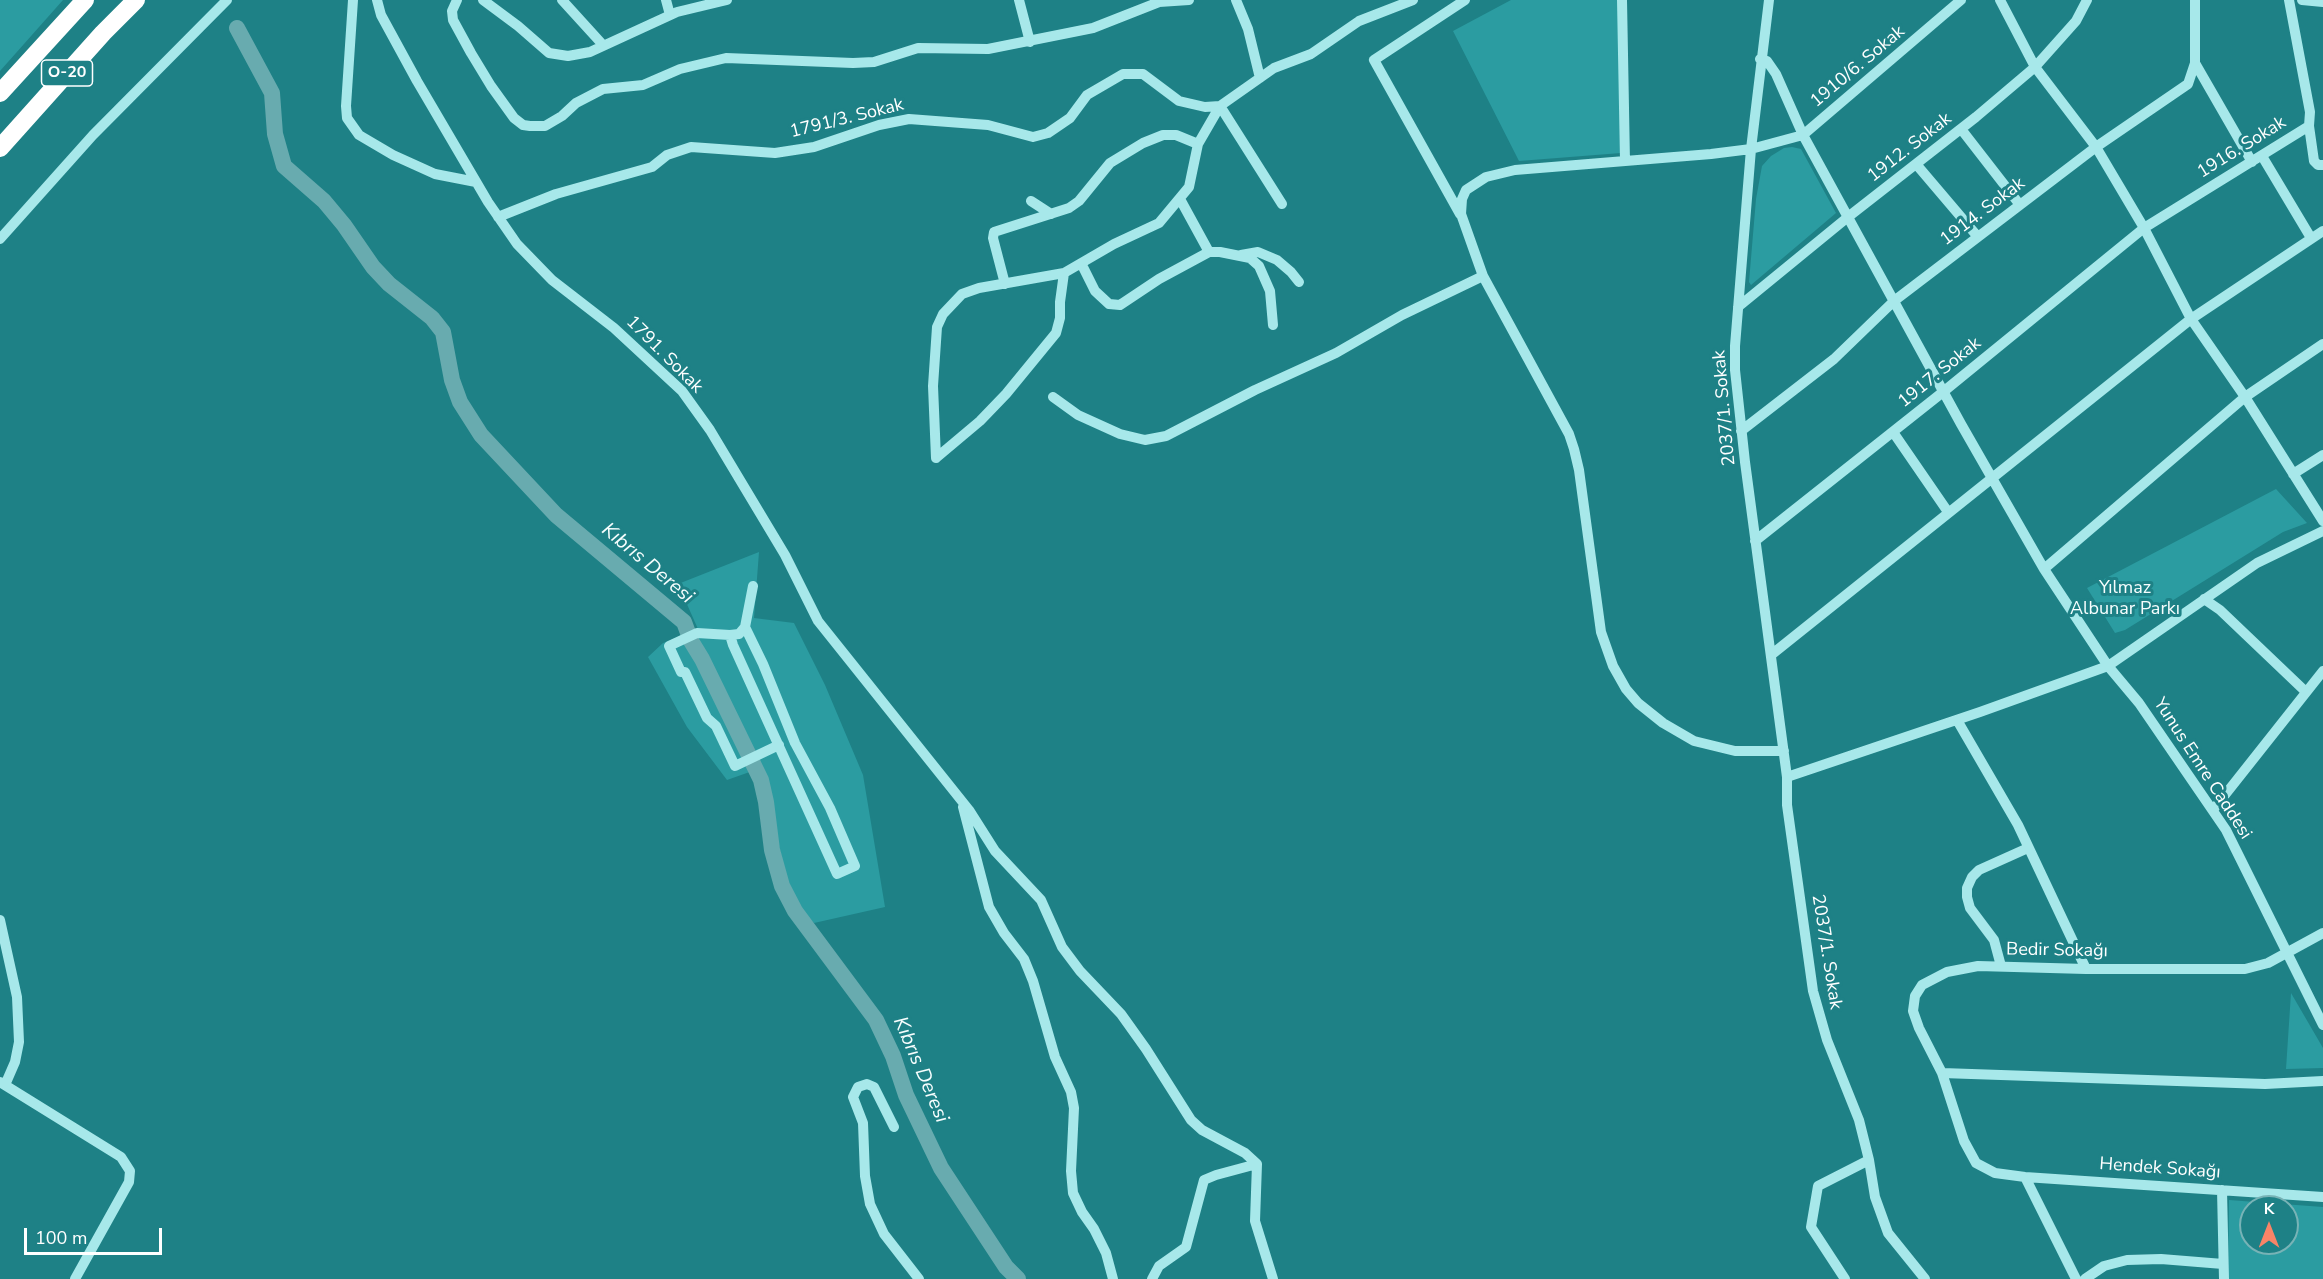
<!DOCTYPE html>
<meta charset="utf-8">
<style>
body{margin:0}
#map{position:relative;width:2323px;height:1279px;overflow:hidden;background:#1e8186;font-family:"Nunito Sans",sans-serif}
canvas{display:block}
.north{position:absolute;left:2239px;top:1195px;width:60px;height:60px;box-sizing:border-box;background:#1e8186;border:2px solid #78b3b6;border-radius:50%;rotate:0deg;font-size:16px;font-weight:700;line-height:24px;text-align:center;color:#fff}
.north::after{content:'';display:block;margin:auto;width:21px;height:27px;background:#f98467;clip-path:polygon(50% 0,100% 100%,50% 72%,0 100%)}
.scale{position:absolute;left:24px;top:1228px;width:138px;height:27px;box-sizing:border-box;border:3px solid #fff;border-top:0;padding-left:8px;font-size:18px;line-height:21px;white-space:nowrap;color:#fff;-webkit-text-stroke:4px #1e8186;paint-order:stroke}
</style>
<div id="map">
<canvas width="2323" height="1279"></canvas>
<div class="north">K</div>
<div class="scale">100 m</div>
</div>
<script>
const c = document.querySelector('canvas').getContext('2d');
c.lineJoin = 'round';
function paint(path, color) {
  c.fillStyle = color;
  c.fill(path, 'evenodd');
}
function poly(rows) {
  const path = new Path2D();
  for (const r of rows) {
    path.moveTo(r[0], r[1]);
    for (let i = 2; i < r.length; i += 2) path.lineTo(r[i], r[i + 1]);
  }
  return path;
}
function strokePath(path, color, width, dash) {
  c.strokeStyle = color;
  c.lineWidth = width;
  c.lineCap = dash ? 'butt' : 'round';
  c.setLineDash(dash || []);
  c.stroke(path);
}
function label(font, color, halo, rows, align = 'center') {
  c.font = font + ' "Nunito Sans",sans-serif';
  c.lineWidth = 6;
  c.setLineDash([]);
  c.textBaseline = 'middle';
  c.strokeStyle = halo;
  c.fillStyle = color;
  for (const [text, x, y, turn = 0] of rows) {
    c.save();
    c.translate(x, y);
    c.rotate((+turn || 0) * Math.PI / 180);
    c.textAlign = isNaN(turn) ? turn : align;
    if (halo) c.strokeText(text, 0, 0);
    c.fillText(text, 0, 0);
    c.restore();
  }
}
const green = poly([
 [0,0,63,0,0,71],
 [1511,0,1618,0,1621,153,1519,161,1453,31],
 [1792,147,1801,149,1836,213,1751,285,1749,282,1756,199,1762,166,1771,156,1784,148],
 [2276,489,2307,523,2283,532,2125,630,2115,633,2087,588],
 [759,552,754,618,794,623,825,685,863,775,885,907,814,923,791,898,761,768,727,780,687,727,648,657,663,643,698,629,678,584],
 [2291,993,2323,1048,2323,1068,2286,1069],
 [2229,1200,2323,1207,2323,1279,2228,1279],
 [2251,1207,2287,1207,2287,1243,2251,1243]
]);
const river = poly([
 [237,28,272,93,275,134,284,166,324,201,344,225,373,267,389,284,432,318,443,332,452,380,460,402,481,435,556,515,684,622,691,641,702,659,761,780,766,802,772,850,782,886,795,911,876,1020,893,1056,906,1095,941,1168,1006,1267,1018,1279]
]);
const minor = poly([
 [353,0,346,106,347,118,359,135,393,155,435,174,476,182],
 [377,0,381,15,417,81,488,202,517,244,552,280,614,328,682,391,710,430,785,555,818,621,969,810,995,851,1041,900,1062,947,1080,971,1121,1014,1146,1049,1191,1120,1202,1130,1245,1153,1257,1164,1255,1221,1273,1279],
 [457,0,452,11,453,20,471,53,491,86,514,118,523,125,530,126,545,126,562,116,576,103,603,89,643,85,680,69,726,58,853,63,874,62,918,48,988,49,1093,28,1159,2,1189,0],
 [483,0,518,26,549,53,568,56,590,52,677,12,727,0],
 [562,0,603,45],
 [666,0,670,15],
 [1019,0,1030,42],
 [1236,0,1248,29,1260,78],
 [1622,0,1625,161],
 [1769,0,1751,149,1735,346,1735,370,1745,462,1787,777,1787,805,1813,991,1827,1040,1859,1120,1869,1160,1875,1197,1888,1233,1925,1279],
 [2000,0,2035,67,2096,147,2144,228,2191,319,2245,397,2323,521],
 [2302,0,2323,2],
 [1760,59,1767,61,1776,74,1803,135,1961,0],
 [2195,63,2252,162],
 [1220,106,1282,204],
 [2309,126,2314,161,2318,165,2323,165],
 [1961,129,2020,205],
 [2262,156,2311,238],
 [1916,164,1978,237],
 [1180,199,1209,252],
 [1031,201,1051,214],
 [1460,214,1374,60,1465,0],
 [498,217,556,194,652,167,667,155,691,147,775,153,814,147,879,125,909,119,988,125,1033,137,1048,133,1070,118,1087,95,1123,74,1143,74,1179,101,1205,107,1220,106],
 [0,239,93,135,227,0],
 [1241,255,1258,252,1277,260,1291,272,1299,282],
 [1082,265,1095,291,1109,304,1120,305,1159,279,1209,252,1220,252,1250,258,1259,266,1270,291,1273,325],
 [1005,284,993,238,994,232,1069,208,1079,201,1110,163,1143,143,1163,135,1176,135,1198,144],
 [1738,307,1848,217,1976,117,2035,67,2076,21,2087,0],
 [1053,397,1078,415,1120,434,1145,440,1166,436,1255,390,1336,353,1402,315,1483,276],
 [1741,431,1834,359,1894,301,2096,147,2188,84,2195,63,2195,0],
 [1893,432,1948,512],
 [936,458,933,386,937,327,943,314,962,294,979,288,1064,273,1114,244,1159,223,1189,187,1198,144,1220,106,1274,68,1311,54,1359,21,1413,0],
 [936,458,980,421,1006,394,1056,333,1060,318,1060,302,1064,273],
 [2293,474,2323,455],
 [1755,541,1943,392,2144,228,2309,126,2310,112,2289,0],
 [2044,569,2245,397,2323,344],
 [2204,599,2220,610,2306,692],
 [745,627,739,634,730,635,733,645,837,874,855,866,830,808,795,743,763,664,745,627,753,586],
 [730,635,697,633,669,646,681,672,685,672,707,718,716,726,735,766,779,745],
 [1771,655,2191,319,2323,231],
 [1957,720,2018,825,2086,969],
 [1784,751,1735,751,1694,741,1663,723,1638,703,1626,689,1613,666,1601,632,1579,470,1574,449,1569,434,1483,276,1461,214,1462,199,1466,190,1486,177,1515,170,1711,154,1751,149,1803,135,1961,424,2044,569,2108,666,2139,703,2226,830,2323,1025],
 [1787,777,1980,712,2108,666,2257,563,2323,531],
 [963,807,989,907,1004,933,1024,959,1033,981,1055,1057,1071,1092,1074,1108,1071,1171,1073,1193,1082,1212,1094,1229,1106,1253,1113,1279],
 [2213,810,2323,671],
 [0,920,17,997,19,1042,15,1062,5,1085],
 [2323,933,2268,963,2245,969,2086,969,1978,966,1947,972,1922,985,1915,996,1913,1011,1919,1028,1942,1073,1964,1141,1976,1163,1995,1173,2025,1177,2323,1197],
 [2001,966,1994,940,1970,908,1967,897,1967,888,1972,877,1979,870,2028,848],
 [1942,1073,2265,1084,2323,1081],
 [0,1082,121,1157,130,1171,129,1182,75,1279],
 [894,1127,874,1087,867,1084,858,1087,853,1097,863,1123,865,1176,870,1204,884,1234,919,1279],
 [2025,1177,2076,1279],
 [2222,1190,2224,1279],
 [1152,1279,1159,1266,1186,1247,1204,1180,1216,1175,1257,1164],
 [1845,1279,1811,1227,1818,1186,1869,1160],
 [2085,1279,2104,1266,2127,1260,2161,1259,2223,1264]
]);
const highway = poly([
 [0,93,85,0],
 [0,148,103,33,136,0]
]);
const shields = [
 [67,73,51]
];
const shieldNames = [
 ["O-20",67,73]
];
const streetNames = [
 ["1910/6. Sokak",1858,67,-40],
 ["1791/3. Sokak",847,119,-14],
 ["1912. Sokak",1910,148,-38],
 ["1916. Sokak",2242,148,-32],
 ["1914. Sokak",1983,212,-37],
 ["1791. Sokak",664,355,45],
 ["1917. Sokak",1940,373,-39],
 ["2037/1. Sokak",1725,408,-95],
 ["Yunus Emre Caddesi",2202,769,57],
 ["Bedir Sokağı",2057,951,1],
 ["2037/1. Sokak",1826,952,81],
 ["Hendek Sokağı",2160,1169,4]
];
const parkNames = [
 ["Yılmaz",2125,589],
 ["Albunar Parkı",2125,610]
];
const waterNames = [
 ["Kıbrıs Deresi",647,564,40],
 ["Kıbrıs Deresi",920,1070,67]
];
paint(green, '#2b9ca1');
strokePath(river, '#68abaf', 16);
strokePath(minor, '#a7e8ea', 10);
strokePath(highway, '#fff', 18);
for (const [x, y, w] of shields) {
  const box = new Path2D();
  box.roundRect(x - w / 2, y - 13, w, 26, 4.5);
  c.fillStyle = '#1e8186';
  c.fill(box);
  strokePath(box, '#fff', 1.5);
}
label('bold 16px', '#fff', null, shieldNames);
label('18px', '#fff', '#1e8186', streetNames);
label('18px', '#f7fefe', '#1e8186', parkNames);
label('italic 20px', '#f7fefe', '#1e8186', waterNames);
</script>
